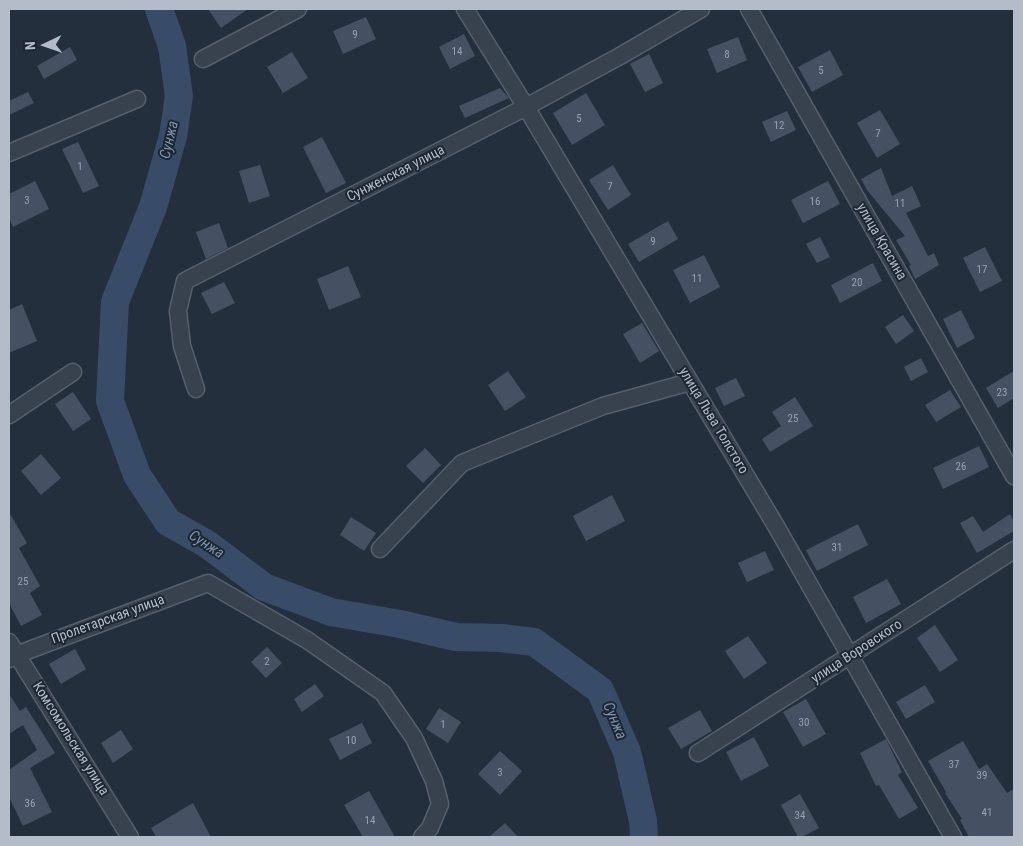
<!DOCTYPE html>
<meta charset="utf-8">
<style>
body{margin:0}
#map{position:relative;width:1023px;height:846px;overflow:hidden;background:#242f3e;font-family:"Roboto Condensed",sans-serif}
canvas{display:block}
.frame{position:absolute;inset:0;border:10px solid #b4bcc9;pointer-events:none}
.north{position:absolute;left:20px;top:20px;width:50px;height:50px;-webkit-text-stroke:4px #1d2633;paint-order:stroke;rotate:267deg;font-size:14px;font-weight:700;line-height:20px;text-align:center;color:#b4bcc9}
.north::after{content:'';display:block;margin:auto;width:18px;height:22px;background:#b4bcc9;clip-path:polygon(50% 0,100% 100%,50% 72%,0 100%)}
</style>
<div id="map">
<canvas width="1023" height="846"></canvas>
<div class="frame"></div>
<div class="north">N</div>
</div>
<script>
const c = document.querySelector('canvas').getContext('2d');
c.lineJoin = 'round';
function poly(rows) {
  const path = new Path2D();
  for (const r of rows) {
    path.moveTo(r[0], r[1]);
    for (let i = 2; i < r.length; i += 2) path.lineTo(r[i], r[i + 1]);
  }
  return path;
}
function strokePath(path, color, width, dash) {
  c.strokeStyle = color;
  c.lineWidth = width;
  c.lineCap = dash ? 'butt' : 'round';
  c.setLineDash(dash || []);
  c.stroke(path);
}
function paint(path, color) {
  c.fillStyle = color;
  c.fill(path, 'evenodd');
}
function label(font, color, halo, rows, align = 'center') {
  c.font = font + ' "Roboto Condensed",sans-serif';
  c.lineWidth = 4;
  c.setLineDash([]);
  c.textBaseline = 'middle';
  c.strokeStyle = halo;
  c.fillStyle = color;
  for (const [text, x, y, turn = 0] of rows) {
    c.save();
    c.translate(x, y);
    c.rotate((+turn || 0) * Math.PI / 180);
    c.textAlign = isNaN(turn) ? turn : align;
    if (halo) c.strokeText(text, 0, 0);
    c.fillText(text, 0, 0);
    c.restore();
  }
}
const river = poly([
 [159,9,172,46,179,96,173,136,153,207,115,302,110,401,137,475,168,522,207,544,264,587,331,612,400,624,456,637,501,638,534,642,600,690,627,752,643,821,644,837]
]);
const building = poly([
 [208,9,248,9,221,28],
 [366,17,376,39,343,54,333,31],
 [464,34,475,56,450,69,439,47],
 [738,37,747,60,717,73,707,49],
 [70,47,77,60,44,79,37,66],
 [830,50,843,75,812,92,798,67],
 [292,52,308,78,283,93,267,67],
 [649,54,663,83,645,92,630,64],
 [500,88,509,98,465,118,459,106],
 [28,92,34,103,9,115,9,101],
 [586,93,605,125,572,145,553,113],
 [880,110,900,144,877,158,857,123],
 [787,111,796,130,771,142,762,122],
 [322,137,346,183,326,193,303,147],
 [78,142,99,186,83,193,62,149],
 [260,165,270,196,249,203,239,171],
 [613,165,631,195,608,210,589,180],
 [881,168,892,196,912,186,921,206,906,213,928,256,934,253,939,265,915,279,909,266,911,265,896,240,905,236,867,190,861,179],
 [35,181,49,209,13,227,9,218,9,194],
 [828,181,840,204,803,223,791,200],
 [668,221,678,239,639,262,628,244],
 [219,223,228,248,206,259,196,232],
 [820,237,830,257,817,263,806,244],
 [985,247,1002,281,980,292,963,258],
 [704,255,720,287,690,303,673,270],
 [873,263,882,281,840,303,831,285],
 [348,266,361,297,329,310,317,279],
 [224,282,235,303,212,314,201,293],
 [22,304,37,341,9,353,9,310],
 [961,310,975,338,957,348,943,319],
 [903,315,914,331,896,344,885,327],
 [642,323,659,351,640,363,623,334],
 [921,358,928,372,911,381,904,367],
 [508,371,526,397,505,411,488,385],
 [1014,371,1014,398,998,408,986,388],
 [736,378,745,396,724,406,715,388],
 [950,390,961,407,936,422,925,405],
 [73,392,91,419,73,431,55,404],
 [795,397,813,426,770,452,762,439,781,426,772,412],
 [979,446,989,467,943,489,933,468],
 [425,448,441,465,423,483,406,466],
 [41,454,61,478,41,495,21,471],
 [612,495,625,521,586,541,573,516],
 [9,512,27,543,19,548,40,586,30,593,42,615,21,626,9,603],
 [1010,514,1014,522,1014,531,977,553,960,523,973,516,983,532],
 [351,517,376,533,364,551,340,535],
 [858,524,868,545,817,571,806,550],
 [765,551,774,570,747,582,738,563],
 [887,579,901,604,866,623,853,597],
 [935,625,958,660,940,672,917,638],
 [748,636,767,663,744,679,725,651],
 [267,647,282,663,266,678,251,662],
 [75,649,86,669,61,684,49,664],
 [315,684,324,696,302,712,294,699],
 [925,685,935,702,906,719,896,702],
 [9,694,20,711,26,707,55,753,30,768,52,812,23,826,9,797,9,770,37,750,23,725,9,734],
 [806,699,826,734,803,747,783,712],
 [439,708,461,722,448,743,426,729],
 [700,710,712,731,681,749,668,728],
 [362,723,372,743,340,760,329,739],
 [121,730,133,749,113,763,101,743],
 [754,737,769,766,741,781,726,752],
 [886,739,902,772,898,775,918,808,899,819,879,785,876,786,860,753],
 [963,741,979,769,987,764,1007,793,1014,789,1014,837,969,837,960,820,962,819,945,793,946,792,928,761],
 [500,751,522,771,500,795,478,774],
 [369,791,395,837,363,837,344,805],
 [800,794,819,828,802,837,798,837,781,805],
 [193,803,211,837,156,837,151,828],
 [505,823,518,837,489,837]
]);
const street = poly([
 [465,9,526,107,776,526,953,837],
 [749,9,1014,476],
 [203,59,298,9],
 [9,153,137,99],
 [196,389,182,346,178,311,185,281,526,107,620,56,701,9],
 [9,415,73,372],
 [380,549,462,463,603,406,690,382],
 [9,642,130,837],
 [9,659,24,652,208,583,307,640,383,693,414,738,434,781,440,804,430,828,422,837],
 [698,753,1014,550]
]);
const numberNames = [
 ["9",355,35],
 ["14",457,52],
 ["8",727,55],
 ["5",821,71],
 ["5",579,119],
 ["12",779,126],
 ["7",878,134],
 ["1",80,167],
 ["7",610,187],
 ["3",27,201],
 ["16",815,202],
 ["11",900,204],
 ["9",653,242],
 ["17",982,270],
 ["11",697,279],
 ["20",857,283],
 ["23",1002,393],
 ["25",793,419],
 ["26",961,467],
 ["31",837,548],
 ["25",23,582],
 ["2",267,662],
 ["30",804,723],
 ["1",443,725],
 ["10",351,741],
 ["37",954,765],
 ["3",500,773],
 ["39",982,776],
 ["36",30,804],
 ["41",987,813],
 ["34",800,816],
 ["14",370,821]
];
const streetNames = [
 ["Сунженская улица",396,174,-27],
 ["улица Красина",881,242,60],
 ["улица Льва Толстого",713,421,59],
 ["Пролетарская улица",108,620,-20],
 ["улица Воровского",857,652,-33],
 ["Комсомольская улица",70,739,58]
];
const waterNames = [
 ["Сунжа",170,140,-77],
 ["Сунжа",206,545,33],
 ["Сунжа",614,721,67]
];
strokePath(river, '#394c67', 28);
paint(building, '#455162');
strokePath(street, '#565f6c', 19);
strokePath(street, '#38414e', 16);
label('11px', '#98a1af', null, numberNames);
label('14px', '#b4bcc9', '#1d2633', streetNames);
label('italic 15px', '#7c92b1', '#1d2633', waterNames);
</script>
